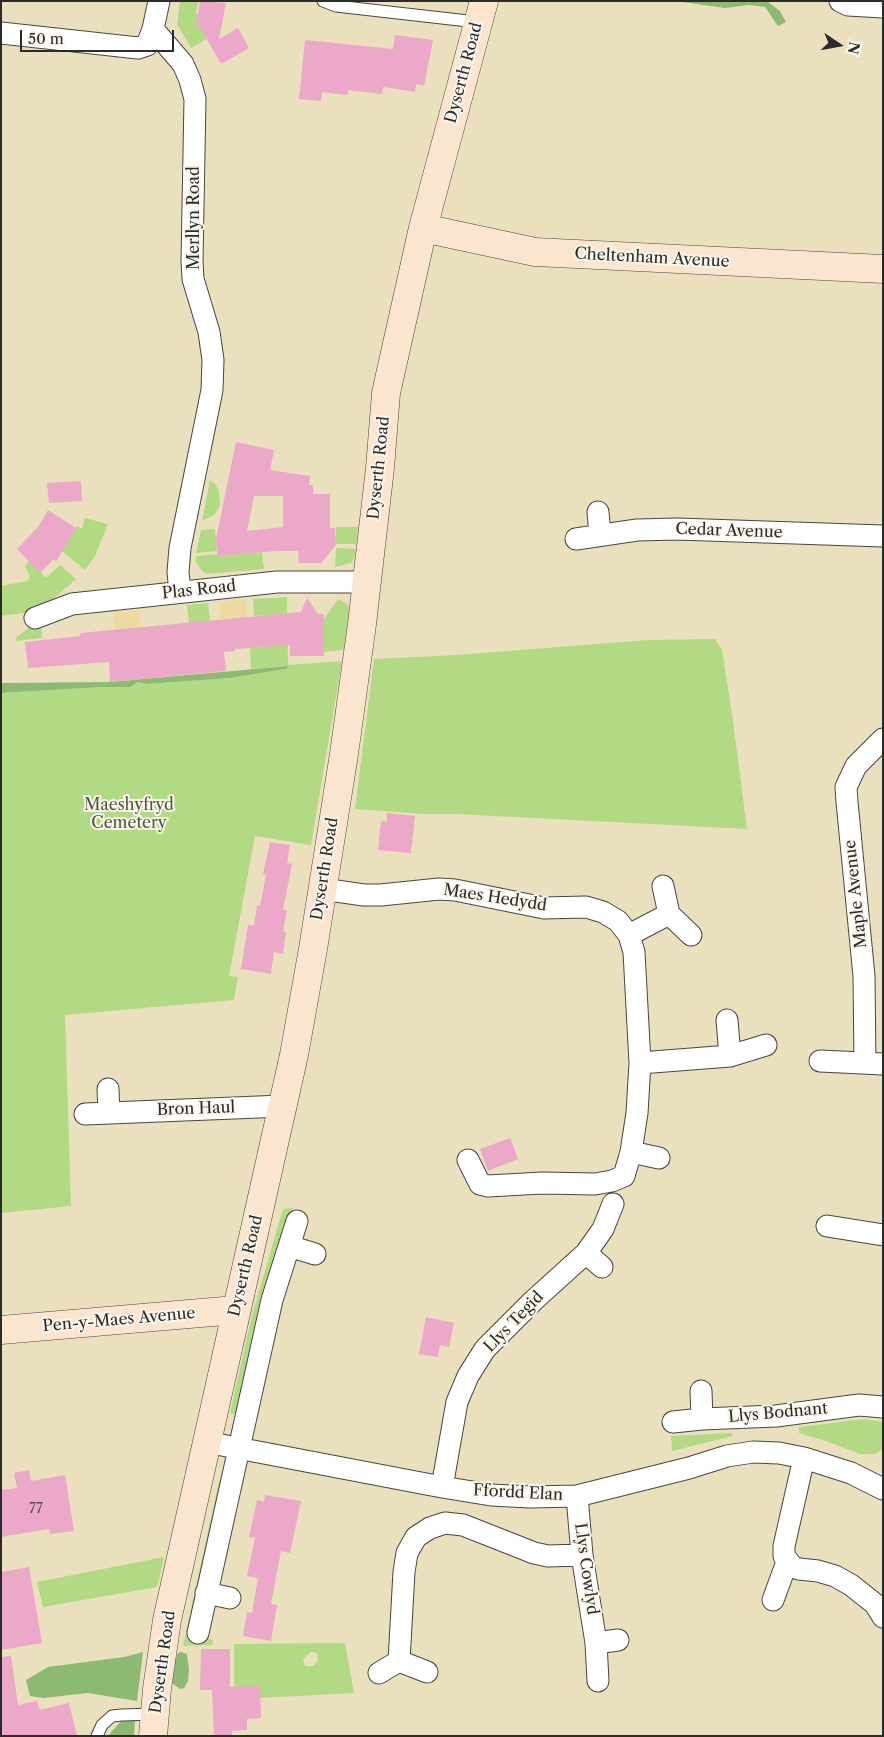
<!DOCTYPE html>
<style>
body{margin:0}
#map{position:relative;width:884px;height:1737px;overflow:hidden;background:#ebe0bd;font-family:"Libre Caslon Text",serif}
canvas{display:block}
.frame{position:absolute;inset:0;border:2px solid #2b2b2b;pointer-events:none}
.north{position:absolute;left:814px;top:20px;width:50px;height:50px;-webkit-text-stroke:4px #fbf7ec;paint-order:stroke;rotate:102deg;font-size:14px;font-weight:700;line-height:20px;text-align:center;color:#2b2b2b}
.north::after{content:'';display:block;margin:auto;width:18px;height:22px;background:#2b2b2b;clip-path:polygon(50% 0,100% 100%,50% 72%,0 100%)}
.scale{position:absolute;left:20px;top:30px;width:154px;height:22px;box-sizing:border-box;border:2px solid #2b2b2b;border-top:0;padding-left:6px;font-size:15px;line-height:18px;white-space:nowrap;color:#2b2b2b;-webkit-text-stroke:4px #fbf7ec;paint-order:stroke}
</style>
<div id="map">
<canvas width="884" height="1737"></canvas>
<div class="frame"></div>
<div class="north">N</div>
<div class="scale">50 m</div>
</div>
<script>
const c = document.querySelector('canvas').getContext('2d');
c.lineJoin = 'round';
function paint(path, color) {
  c.fillStyle = color;
  c.fill(path, 'evenodd');
}
function poly(rows) {
  const path = new Path2D();
  for (const r of rows) {
    path.moveTo(r[0], r[1]);
    for (let i = 2; i < r.length; i += 2) path.lineTo(r[i], r[i + 1]);
  }
  return path;
}
function strokePath(path, color, width, dash) {
  c.strokeStyle = color;
  c.lineWidth = width;
  c.lineCap = dash ? 'butt' : 'round';
  c.setLineDash(dash || []);
  c.stroke(path);
}
function label(font, color, halo, rows, align = 'center') {
  c.font = font + ' "Libre Caslon Text",serif';
  c.lineWidth = 4;
  c.setLineDash([]);
  c.textBaseline = 'middle';
  c.strokeStyle = halo;
  c.fillStyle = color;
  for (const [text, x, y, turn = 0] of rows) {
    c.save();
    c.translate(x, y);
    c.rotate((+turn || 0) * Math.PI / 180);
    c.textAlign = isNaN(turn) ? turn : align;
    if (halo) c.strokeText(text, 0, 0);
    c.fillText(text, 0, 0);
    c.restore();
  }
}
const green = poly([
 [180,1,198,1,196,13,221,31,191,48,177,24],
 [210,480,215,484,219,491,220,506,214,515,202,521],
 [85,518,108,524,95,556,85,570,62,551,77,526,82,529],
 [336,527,358,527,356,544,336,544],
 [215,529,217,551,196,553,201,530],
 [336,548,356,549,354,558,351,563,335,567],
 [262,552,264,569,207,574,202,571,196,562,196,556,218,554,218,556],
 [29,561,46,578,60,565,76,579,44,607,33,612,1,616,1,586,27,581,30,577,25,566],
 [287,597,288,665,342,661,311,845,255,836,229,976,238,977,234,1000,65,1015,71,1206,1,1213,1,693,102,687,130,686,138,682,147,684,230,678,286,669,287,666,251,669,250,648,284,645,282,614,254,616,253,599],
 [338,599,347,604,350,612,344,650,324,652,324,619],
 [208,603,210,621,189,623,187,605],
 [41,623,42,638,15,641,17,637,32,625],
 [715,639,722,650,733,721,747,829,456,814,424,814,355,809,374,659,457,655,648,640],
 [293,1208,273,1273,237,1415,230,1413,252,1315,283,1209],
 [864,1419,883,1422,883,1449,875,1454,860,1454,826,1441,799,1433,799,1427],
 [732,1433,733,1436,672,1451,671,1436],
 [219,1481,224,1481,192,1635,213,1640,212,1645,183,1646],
 [164,1557,157,1587,43,1607,37,1582],
 [345,1643,354,1693,260,1698,260,1687,234,1687,234,1644],
 [311,1652,317,1653,318,1661,313,1666,305,1666,303,1659]
]);
const forest = poly([
 [675,1,767,1,780,11,786,22,778,26,765,7,749,5,725,8],
 [288,666,286,669,230,678,147,684,138,682,130,687,102,687,1,693,1,683,110,682],
 [143,1652,137,1701,88,1693,43,1698,30,1696,26,1680,48,1667,124,1657],
 [181,1652,187,1654,189,1670,188,1681,184,1688,180,1689,173,1684,172,1679,176,1658,178,1653],
 [121,1721,135,1721,134,1736,108,1736]
]);
const sand = poly([
 [246,599,248,620,232,622,232,618,220,619,219,602],
 [140,610,141,627,115,630,114,612]
]);
const building = poly([
 [200,1,226,3,219,39,238,28,249,48,221,64,200,27,196,26],
 [395,35,433,40,424,86,416,84,415,92,383,87,382,94,348,90,348,95,322,92,321,101,299,99,305,40,393,49],
 [236,442,274,450,270,470,310,476,309,485,313,485,313,494,330,494,330,528,335,528,336,545,321,563,299,563,298,551,276,551,218,556,216,539],
 [254,496,283,496,283,527,247,531],
 [81,481,82,501,49,503,47,483],
 [48,510,76,528,56,562,54,559,40,573,17,549,38,527],
 [307,598,318,614,324,614,324,656,290,656,290,645,235,649,235,651,224,652,226,671,110,682,109,662,28,668,25,642,80,636,80,633,301,612],
 [387,813,415,816,411,853,378,850,381,821,387,822],
 [270,842,290,845,287,863,292,864,283,910,287,910,283,931,286,932,283,954,274,952,271,974,241,969,248,925,254,926,257,905,260,906,266,875,263,874],
 [510,1138,518,1159,488,1171,480,1149],
 [426,1317,454,1323,449,1347,440,1345,438,1357,419,1354],
 [29,1470,31,1481,65,1475,74,1531,50,1534,49,1529,1,1537,1,1490,17,1488,14,1473],
 [265,1495,301,1501,290,1553,281,1551,271,1604,277,1605,271,1641,243,1636,247,1612,252,1613,258,1578,247,1576,255,1538,249,1537,257,1500,264,1502],
 [29,1567,42,1643,1,1650,1,1572],
 [201,1649,230,1649,230,1687,260,1686,261,1718,247,1719,247,1730,232,1731,232,1736,214,1736,212,1690,200,1690],
 [11,1656,18,1705,37,1701,40,1710,69,1703,77,1736,1,1736,1,1657]
]);
const lane = poly([
 [323,1,336,6,477,22],
 [97,1736,102,1725,112,1716,122,1715,155,1714]
]);
const street = poly([
 [159,1,153,29,183,64,190,80,195,99,192,261,193,279,209,332,213,360,212,390,180,548,178,572,180,592],
 [840,1,848,5,883,7],
 [1,33,138,48,147,45,153,29],
 [598,512,600,535],
 [576,539,637,530,677,529,883,536],
 [35,618,72,604,277,582,367,582],
 [663,886,669,914,691,935],
 [322,889,364,895,381,895,439,889,455,890,544,908,586,907,603,912,618,921,629,935,634,952,640,1063,637,1113,631,1152,624,1176,612,1181,595,1184,542,1183,488,1186,480,1184,468,1160],
 [629,935,669,914],
 [727,1020,730,1056],
 [820,1061,883,1064],
 [640,1063,730,1056,766,1045],
 [865,1063,864,976,847,802,846,787,856,766,883,739],
 [108,1089,109,1113],
 [85,1114,283,1106],
 [631,1152,659,1158],
 [827,1226,883,1235],
 [289,1246,315,1254],
 [586,1253,602,1267],
 [701,1391,702,1419],
 [673,1422,702,1419,776,1416,859,1405,883,1407],
 [206,1442,442,1487,491,1495,530,1497,577,1496,689,1468,727,1456,753,1452,779,1453,804,1458,851,1473,883,1489],
 [804,1458,784,1546,784,1556,793,1567,799,1569,818,1571,835,1576,851,1585,875,1604,883,1617],
 [442,1487,457,1402,468,1376,485,1349,533,1301,586,1253,603,1229,613,1204],
 [577,1496,582,1555,596,1643,598,1681],
 [206,1593,230,1598],
 [773,1600,787,1562],
 [198,1633,272,1300,297,1221],
 [596,1643,618,1640],
 [399,1661,404,1572,407,1553,416,1537,430,1528,445,1523,463,1525,534,1553,548,1556,582,1555],
 [379,1673,399,1661,427,1672]
]);
const secondary = poly([
 [423,228,535,252,883,269],
 [1,1330,236,1310],
 [153,1736,157,1689,167,1620,294,1055,313,949,344,754,362,624,380,468,386,393,423,228,484,1]
]);
const numberNames = [
 ["77",36,1509]
];
const streetNames = [
 ["Dyserth Road",464,73,-75],
 ["Merllyn Road",194,218,-90],
 ["Cheltenham Avenue",652,258,3],
 ["Dyserth Road",379,468,-84],
 ["Cedar Avenue",729,531,2],
 ["Plas Road",199,590,-6],
 ["Dyserth Road",325,869,-81],
 ["Maple Avenue",856,894,-96],
 ["Maes Hedydd",495,898,9],
 ["Bron Haul",196,1109,-2],
 ["Dyserth Road",246,1266,-77],
 ["Pen-y-Maes Avenue",119,1320,-5],
 ["Llys Tegid",514,1322,-46],
 ["Llys Bodnant",778,1413,-5],
 ["Ffordd Elan",518,1493,3],
 ["Llys Cowlyd",586,1569,82],
 ["Dyserth Road",163,1662,-82]
];
const parkNames = [
 ["Maeshyfryd",129,805],
 ["Cemetery",129,823]
];
paint(green, '#b2da84');
paint(forest, '#8dba72');
paint(sand, '#eeda9e');
paint(building, '#eba8c8');
strokePath(lane, '#484641', 13);
strokePath(street, '#484641', 23);
strokePath(secondary, '#484641', 29);
strokePath(lane, '#fff', 11);
strokePath(street, '#fff', 21);
strokePath(secondary, '#fbe5cf', 28);
label('14px', '#5b4a52', null, numberNames);
label('16px', '#2b2b2b', '#fbf7ec', streetNames);
label('16px', '#4d5741', '#fbf7ec', parkNames);
</script>
